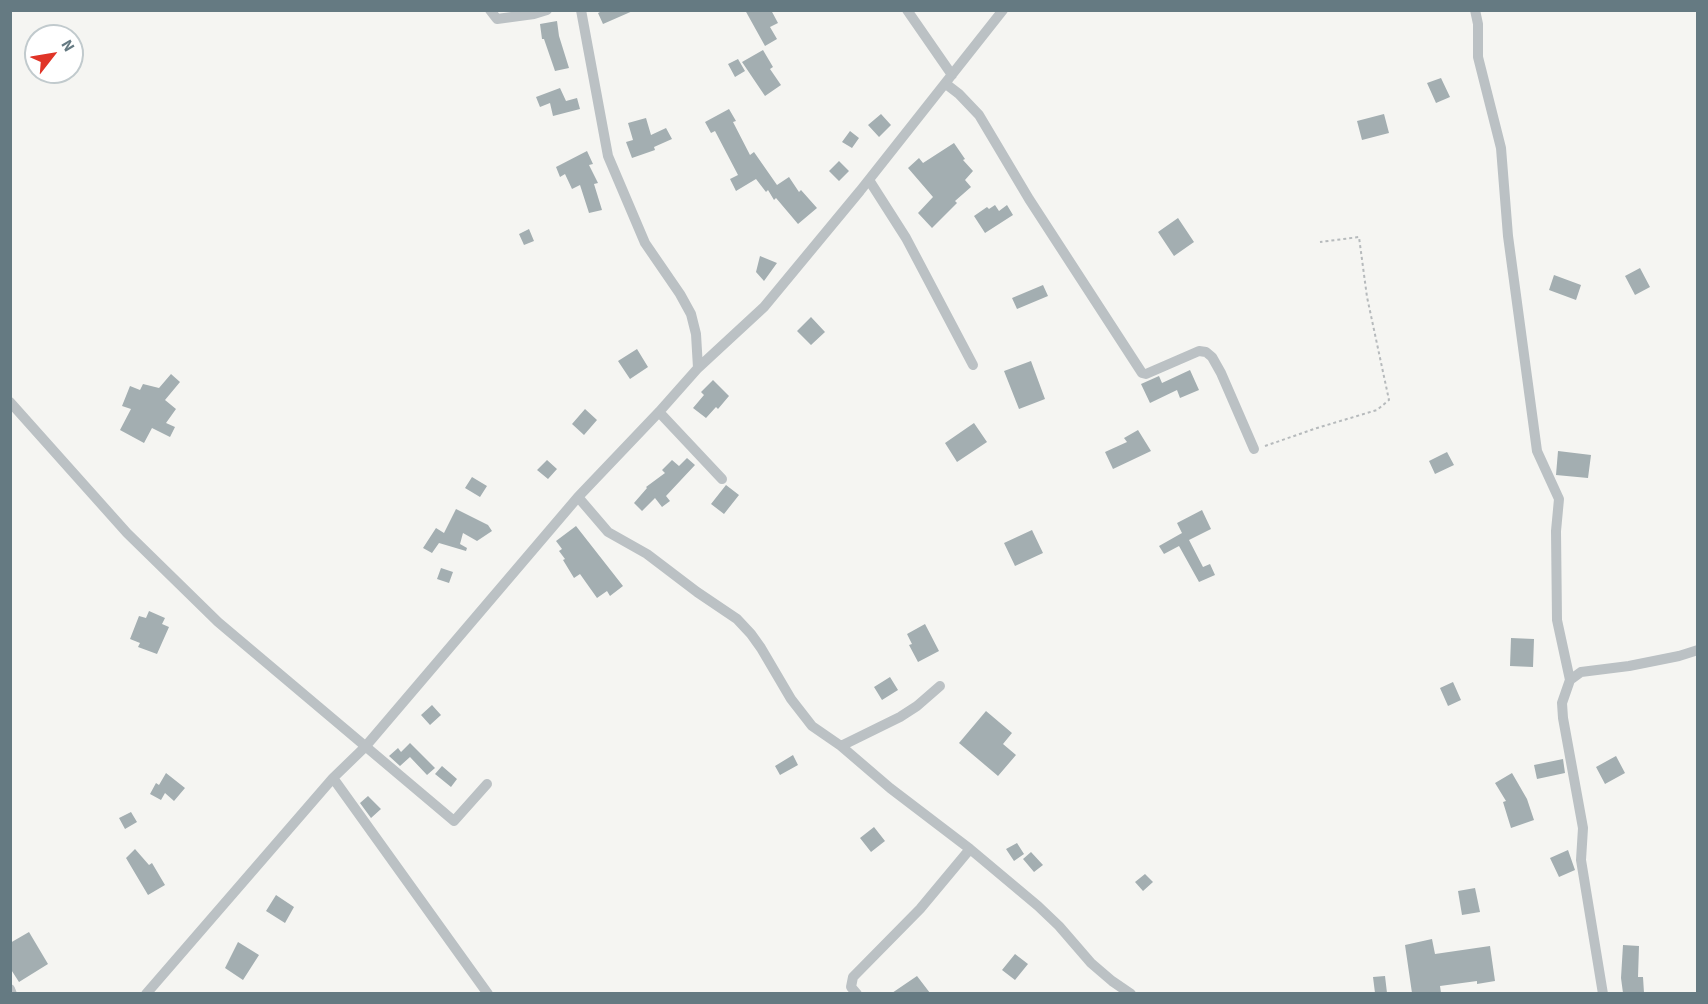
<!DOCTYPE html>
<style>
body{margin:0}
#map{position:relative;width:1708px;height:1004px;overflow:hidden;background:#f5f5f2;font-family:"Source Sans 3",sans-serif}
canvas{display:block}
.frame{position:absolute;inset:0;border:12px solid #657a82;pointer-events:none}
.north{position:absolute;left:24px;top:24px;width:60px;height:60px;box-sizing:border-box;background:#fff;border:2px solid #c1cacd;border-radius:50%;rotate:59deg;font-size:16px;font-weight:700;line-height:24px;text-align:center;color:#657a82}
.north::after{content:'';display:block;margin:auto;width:21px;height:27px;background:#e03427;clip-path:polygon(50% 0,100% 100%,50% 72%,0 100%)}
</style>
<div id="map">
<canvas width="1708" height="1004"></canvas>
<div class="frame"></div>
<div class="north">N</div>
</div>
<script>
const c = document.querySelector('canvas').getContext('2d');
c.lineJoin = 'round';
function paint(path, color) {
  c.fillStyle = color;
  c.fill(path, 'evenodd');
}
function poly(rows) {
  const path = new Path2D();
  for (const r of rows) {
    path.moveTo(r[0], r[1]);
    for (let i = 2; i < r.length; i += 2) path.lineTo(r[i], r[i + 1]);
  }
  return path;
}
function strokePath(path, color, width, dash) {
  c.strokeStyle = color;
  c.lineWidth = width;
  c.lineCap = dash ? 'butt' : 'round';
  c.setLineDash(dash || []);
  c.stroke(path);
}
const building = poly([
 [604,10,635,10,603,24,598,13],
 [745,10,771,10,778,23,770,27,777,39,765,46],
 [557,21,559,36,569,68,555,71,544,39,542,39,540,24],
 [763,50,773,67,770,69,781,85,765,96,742,62],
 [738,59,745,71,735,77,728,64],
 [1441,78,1450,97,1436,103,1427,83],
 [560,88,566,101,577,98,580,109,553,116,550,103,540,107,536,97],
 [729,109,736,121,733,122,750,155,754,152,777,185,789,177,799,192,801,190,817,208,798,224,776,198,774,200,768,190,766,192,756,179,736,191,730,179,738,175,715,131,711,133,705,122],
 [881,114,891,125,879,137,868,125],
 [1384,114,1389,133,1362,140,1357,121],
 [646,118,651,135,666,128,672,139,654,147,655,150,632,158,626,142,633,140,628,123],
 [850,131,859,138,852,148,842,142],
 [954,143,965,159,963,160,973,171,965,180,971,187,955,201,957,203,932,228,918,213,933,197,908,168,919,158,923,163],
 [587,151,593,164,589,165,598,183,594,184,602,210,589,213,580,185,572,189,565,174,560,177,556,167],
 [839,161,849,171,839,181,829,171],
 [995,205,999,211,1007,205,1013,215,985,233,974,216,987,207,989,209],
 [1178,218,1194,242,1174,256,1158,232],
 [529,229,534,241,524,245,519,234],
 [760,256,777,263,764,281,756,272],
 [1640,268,1650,287,1635,295,1625,276],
 [1554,275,1581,285,1576,300,1549,290],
 [1043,285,1048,296,1017,309,1012,298],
 [811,317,825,332,811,345,797,331],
 [637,349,648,367,630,379,618,361],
 [1031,361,1045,399,1019,409,1004,371],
 [1190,370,1199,390,1180,398,1177,390,1150,403,1141,384,1159,376,1162,383],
 [171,374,180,382,165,400,176,409,166,423,175,427,170,437,152,428,144,443,120,430,131,409,122,406,130,386,140,390,143,384,159,388],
 [713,380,729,396,718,409,716,407,706,418,693,408,704,395,701,392],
 [585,409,597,420,584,435,572,424],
 [974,423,987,442,957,462,945,443],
 [1138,430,1151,451,1113,469,1105,452,1127,442,1124,438],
 [1558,451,1591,455,1588,478,1556,475],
 [1447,452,1454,465,1435,474,1429,461],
 [687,458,695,465,666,496,670,501,662,507,655,498,642,511,634,503,647,488,646,487,665,473,662,470,672,460,679,466],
 [547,460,557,469,548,479,537,470],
 [472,477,487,486,480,497,465,488],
 [726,485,739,495,724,514,711,504],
 [456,509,488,525,492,531,477,541,463,533,460,544,467,548,466,551,439,543,432,553,423,548,436,528,444,533],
 [1202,510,1211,529,1189,540,1203,567,1210,564,1215,575,1199,582,1179,546,1164,554,1159,546,1182,533,1177,523],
 [576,526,623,586,610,596,607,591,597,598,580,574,574,578,563,560,565,559,559,551,562,549,556,541],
 [1032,530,1043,553,1015,566,1004,543],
 [441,568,453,572,449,583,437,579],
 [149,611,165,618,162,624,169,627,157,654,138,647,140,643,130,639,139,616,146,618],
 [925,624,939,651,918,662,909,645,912,644,907,634],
 [1511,638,1534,639,1533,667,1510,666],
 [890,677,898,690,882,700,874,687],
 [1453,682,1461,700,1448,706,1440,688],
 [432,705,441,715,430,725,421,715],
 [986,711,1012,733,1003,744,1016,755,998,776,959,743],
 [410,743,435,768,427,775,410,757,400,766,389,756,398,748,401,752],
 [793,755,798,765,780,775,775,766],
 [1616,756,1625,773,1605,784,1596,767],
 [1563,759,1565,773,1537,779,1534,765],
 [442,766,457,779,451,787,435,774],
 [166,773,185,788,174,801,165,793,161,800,150,794,156,783,159,785],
 [1512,773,1527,799,1534,820,1511,828,1503,802,1506,801,1495,783],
 [368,796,381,809,371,818,360,803],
 [131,812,137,822,125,829,119,818],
 [874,827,885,841,871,852,860,838],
 [1017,843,1024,854,1014,861,1006,849],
 [135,849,149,865,152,863,165,885,148,895,126,858],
 [1568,850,1575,870,1559,877,1550,858],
 [1031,852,1043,865,1034,872,1023,859],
 [1145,874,1153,882,1143,891,1135,882],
 [1475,888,1480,912,1462,915,1458,891],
 [276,895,294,907,285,923,266,911],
 [29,932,48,964,19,982,10,968,10,943],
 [1432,939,1435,954,1490,946,1495,981,1477,984,1477,981,1440,986,1441,993,1412,993,1405,945],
 [238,942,259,955,243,980,225,968],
 [1623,945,1639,946,1638,977,1643,977,1644,993,1623,993,1621,978],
 [1015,954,1028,964,1015,980,1002,970],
 [917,976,930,993,892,993],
 [1385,976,1387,993,1375,993,1373,977]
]);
const path = poly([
 [1265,446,1317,428,1377,410,1389,400,1367,297,1359,237,1320,242]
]);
const minor = poly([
 [490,10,497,19,534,14,547,10],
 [907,10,952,75],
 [1475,10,1478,24,1478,57,1501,148,1508,236,1537,451,1559,499,1556,531,1557,620,1570,680],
 [946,84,959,94,979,115,1029,199,1142,373,1146,374,1199,351,1206,352,1212,357,1221,373,1254,449],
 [869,180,906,238,973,365],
 [698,368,764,307,860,191,1003,10],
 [10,402,127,533,218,622,454,821,487,784],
 [659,412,722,479],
 [578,497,608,532,647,554,697,592,737,619,751,634,761,648,791,699,812,726,841,746,890,788,970,849,1038,906,1059,926,1091,963,1112,981,1131,994],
 [841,746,900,717,917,706,940,686],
 [333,778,488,994],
 [10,989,12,994],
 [146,994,333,778,365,747,578,497,659,412,698,368,696,334,691,314,680,294,645,243,608,156,581,10],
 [857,994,851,987,853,977,920,909,970,849],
 [1603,994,1581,860,1583,828,1563,718,1562,703,1570,680,1581,672,1629,666,1679,656,1698,650]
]);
paint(building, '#a3aeb1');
strokePath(path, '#b6babc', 2, [3, 3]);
strokePath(minor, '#bbc1c4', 10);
</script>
